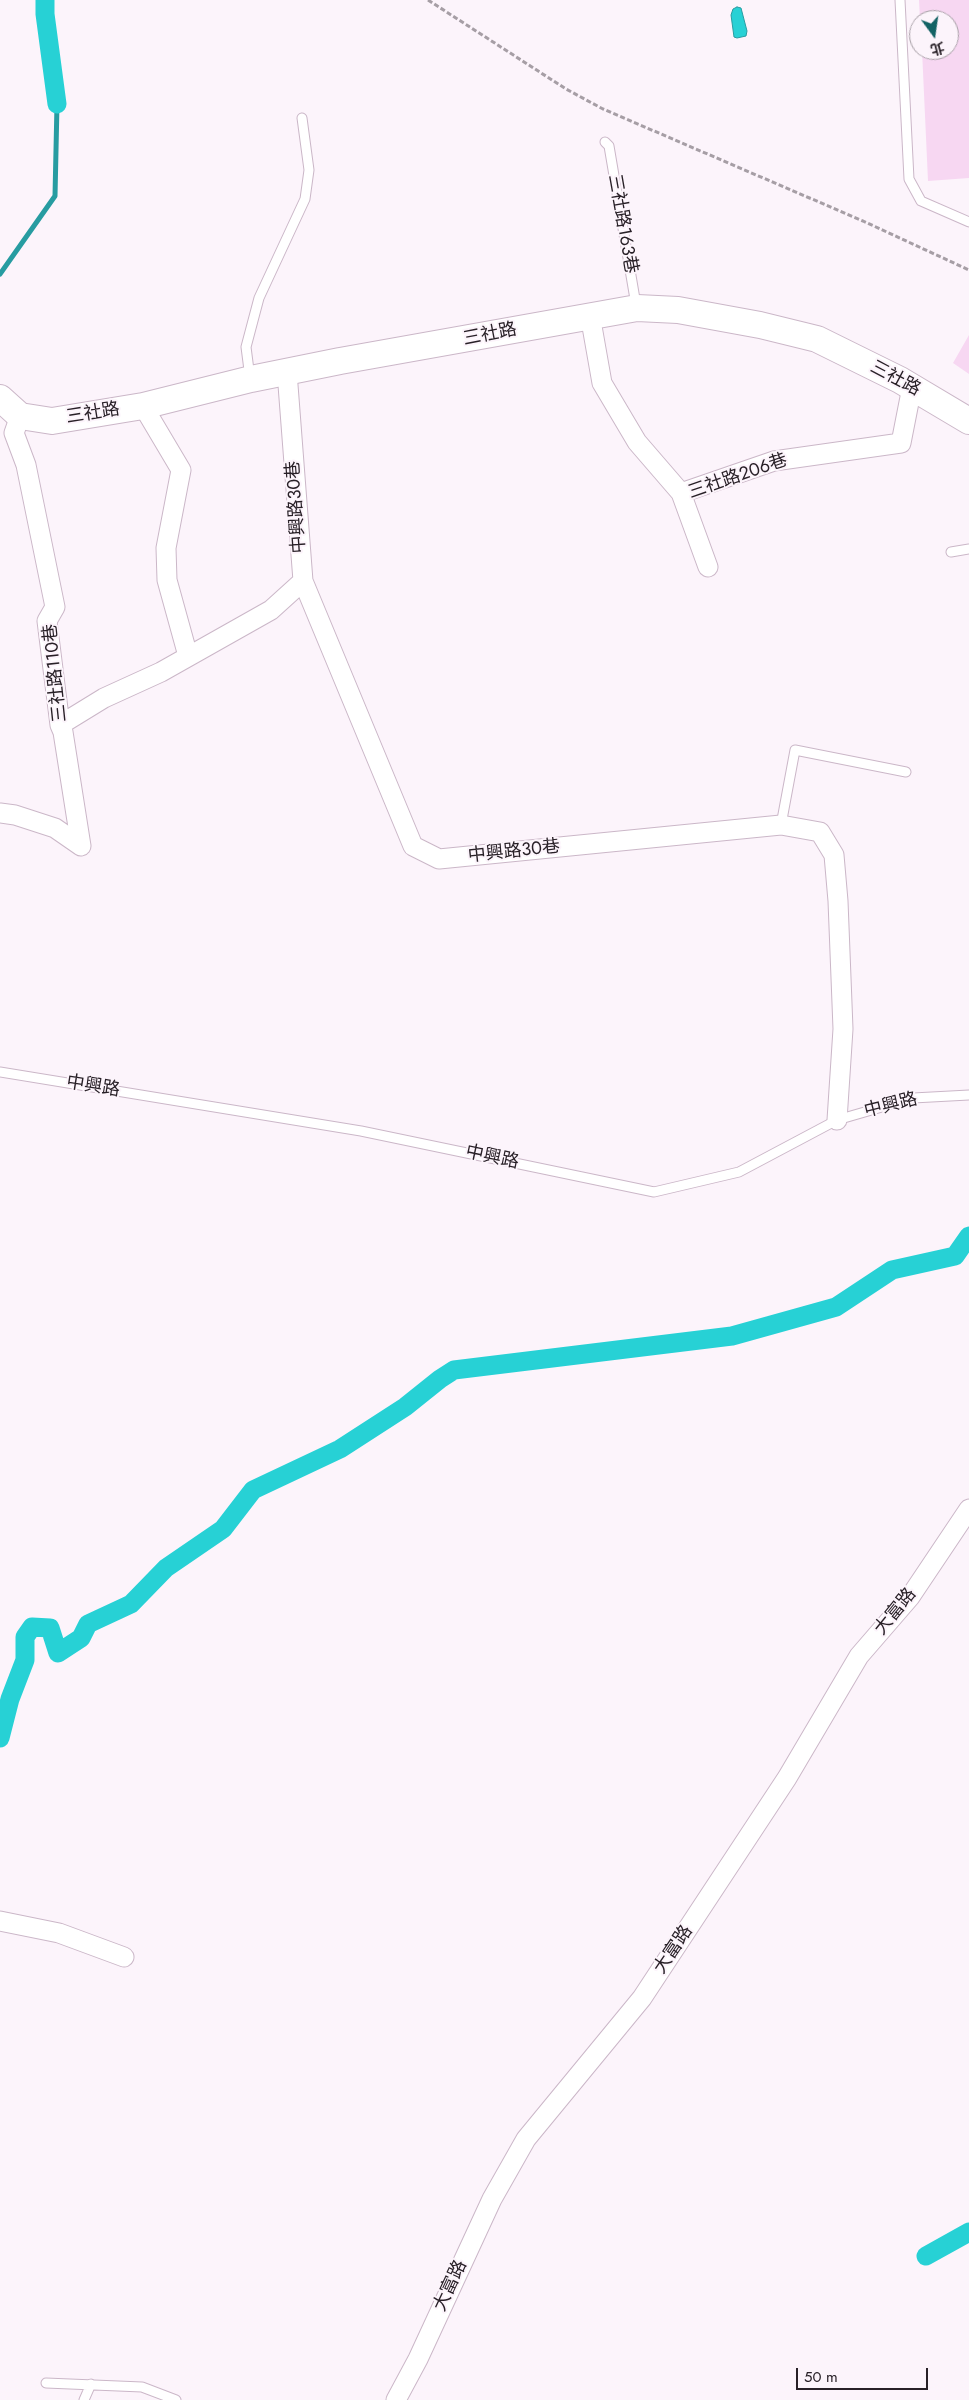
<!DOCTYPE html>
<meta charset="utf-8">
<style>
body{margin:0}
#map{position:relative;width:969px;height:2400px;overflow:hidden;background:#fcf4fb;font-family:Jost,"Noto Sans TC",sans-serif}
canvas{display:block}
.north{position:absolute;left:909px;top:10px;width:50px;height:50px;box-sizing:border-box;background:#fcf4fb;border:1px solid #a79fa6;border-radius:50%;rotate:166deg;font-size:14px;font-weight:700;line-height:20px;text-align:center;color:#282027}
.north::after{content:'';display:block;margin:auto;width:18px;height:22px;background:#136365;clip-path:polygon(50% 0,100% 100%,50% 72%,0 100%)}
.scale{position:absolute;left:796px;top:2368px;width:132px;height:22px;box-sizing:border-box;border:2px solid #282027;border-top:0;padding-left:6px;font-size:15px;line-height:18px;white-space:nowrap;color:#282027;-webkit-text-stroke:4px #fcf4fb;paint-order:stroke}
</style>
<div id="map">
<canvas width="969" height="2400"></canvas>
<div class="north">北</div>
<div class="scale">50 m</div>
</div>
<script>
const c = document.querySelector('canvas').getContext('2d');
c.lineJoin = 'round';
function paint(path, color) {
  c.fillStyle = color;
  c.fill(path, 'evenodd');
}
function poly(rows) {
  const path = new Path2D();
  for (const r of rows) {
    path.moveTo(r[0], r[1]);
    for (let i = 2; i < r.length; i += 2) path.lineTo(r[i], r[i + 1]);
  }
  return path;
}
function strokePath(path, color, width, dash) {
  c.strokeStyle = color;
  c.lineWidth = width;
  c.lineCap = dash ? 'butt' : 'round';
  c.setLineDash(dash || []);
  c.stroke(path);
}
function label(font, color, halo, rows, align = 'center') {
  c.font = font + ' Jost,"Noto Sans TC",sans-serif';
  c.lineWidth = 4;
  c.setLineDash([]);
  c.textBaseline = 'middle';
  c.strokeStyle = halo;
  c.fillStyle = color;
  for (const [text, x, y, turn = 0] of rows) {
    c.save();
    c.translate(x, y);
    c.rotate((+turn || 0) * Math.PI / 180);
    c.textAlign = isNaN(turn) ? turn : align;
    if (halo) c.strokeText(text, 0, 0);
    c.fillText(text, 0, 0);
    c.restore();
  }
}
const water = poly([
 [737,7,741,8,747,31,746,36,737,38,734,37,731,15,733,9,737,7]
]);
const stream = poly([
 [0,274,55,196,57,104]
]);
const canal = poly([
 [45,0,45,14,57,104],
 [0,1738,10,1699,25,1660,25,1637,32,1627,50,1628,58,1653,81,1638,88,1624,131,1604,166,1568,223,1529,253,1490,340,1449,405,1407,440,1379,454,1370,732,1336,836,1307,892,1270,955,1256,969,1236],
 [926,2256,969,2232]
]);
const building = poly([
 [919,0,969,0,969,178,928,181,922,50,949,50,949,20,920,20],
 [969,335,969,374,953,363]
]);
const path = poly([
 [428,0,566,89,603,109,863,221,969,270]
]);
const lane = poly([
 [900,0,909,179,921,201,969,222],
 [605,142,609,146,636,305],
 [250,378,246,347,259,298,305,199,309,170,302,118],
 [951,552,969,549],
 [781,825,795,750,906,772],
 [0,1072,361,1131,654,1192,739,1172,837,1120,913,1098,969,1095],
 [46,2383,142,2387,176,2400],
 [84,2400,91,2384]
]);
const street = poly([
 [590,315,602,383,637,442,681,493],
 [287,372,303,581,413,846,439,859,781,825,820,832,834,855,838,901,843,1029,837,1120],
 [143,406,181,470,166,548,167,580,188,656],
 [20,416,14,433,26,465,55,607,47,621,60,725,63,732,81,846],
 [708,567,681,493,774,461,901,443,912,387],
 [60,725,104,698,161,672,271,610,303,581],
 [0,813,15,815,55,828,81,846],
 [0,1921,59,1933,124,1957],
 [396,2400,418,2359,492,2199,526,2139,642,1998,787,1778,859,1656,910,1597,969,1509]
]);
const secondary = poly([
 [0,398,20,416,52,421,143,406,251,379,340,361,637,308,678,310,760,325,817,339,900,380,969,421]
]);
const streetNames = [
 ["三社路163巷",622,224,80],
 ["三社路",490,335,-11],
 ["三社路",895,379,28],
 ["三社路",93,414,-9],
 ["三社路206巷",738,477,-19],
 ["中興路30巷",297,507,-94],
 ["三社路110巷",56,673,-96],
 ["中興路30巷",514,852,-6],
 ["中興路",93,1087,9],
 ["中興路",891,1106,-14],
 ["中興路",492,1158,12],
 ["大富路",896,1612,-51],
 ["大富路",674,1950,-56],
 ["大富路",451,2286,-65]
];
paint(water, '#27d1d5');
strokePath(water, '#279ca1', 1);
strokePath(stream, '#279ca1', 5);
strokePath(canal, '#27d1d5', 19);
paint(building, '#f7d7f2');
strokePath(lane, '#cbb7c8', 11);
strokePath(street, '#cbb7c8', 21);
strokePath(secondary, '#cbb7c8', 28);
strokePath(path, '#a69ea5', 3, [5, 2.5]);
strokePath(lane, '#fff', 9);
strokePath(street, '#fff', 19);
strokePath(secondary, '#fff', 26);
label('18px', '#282027', '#fcf4fb', streetNames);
</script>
